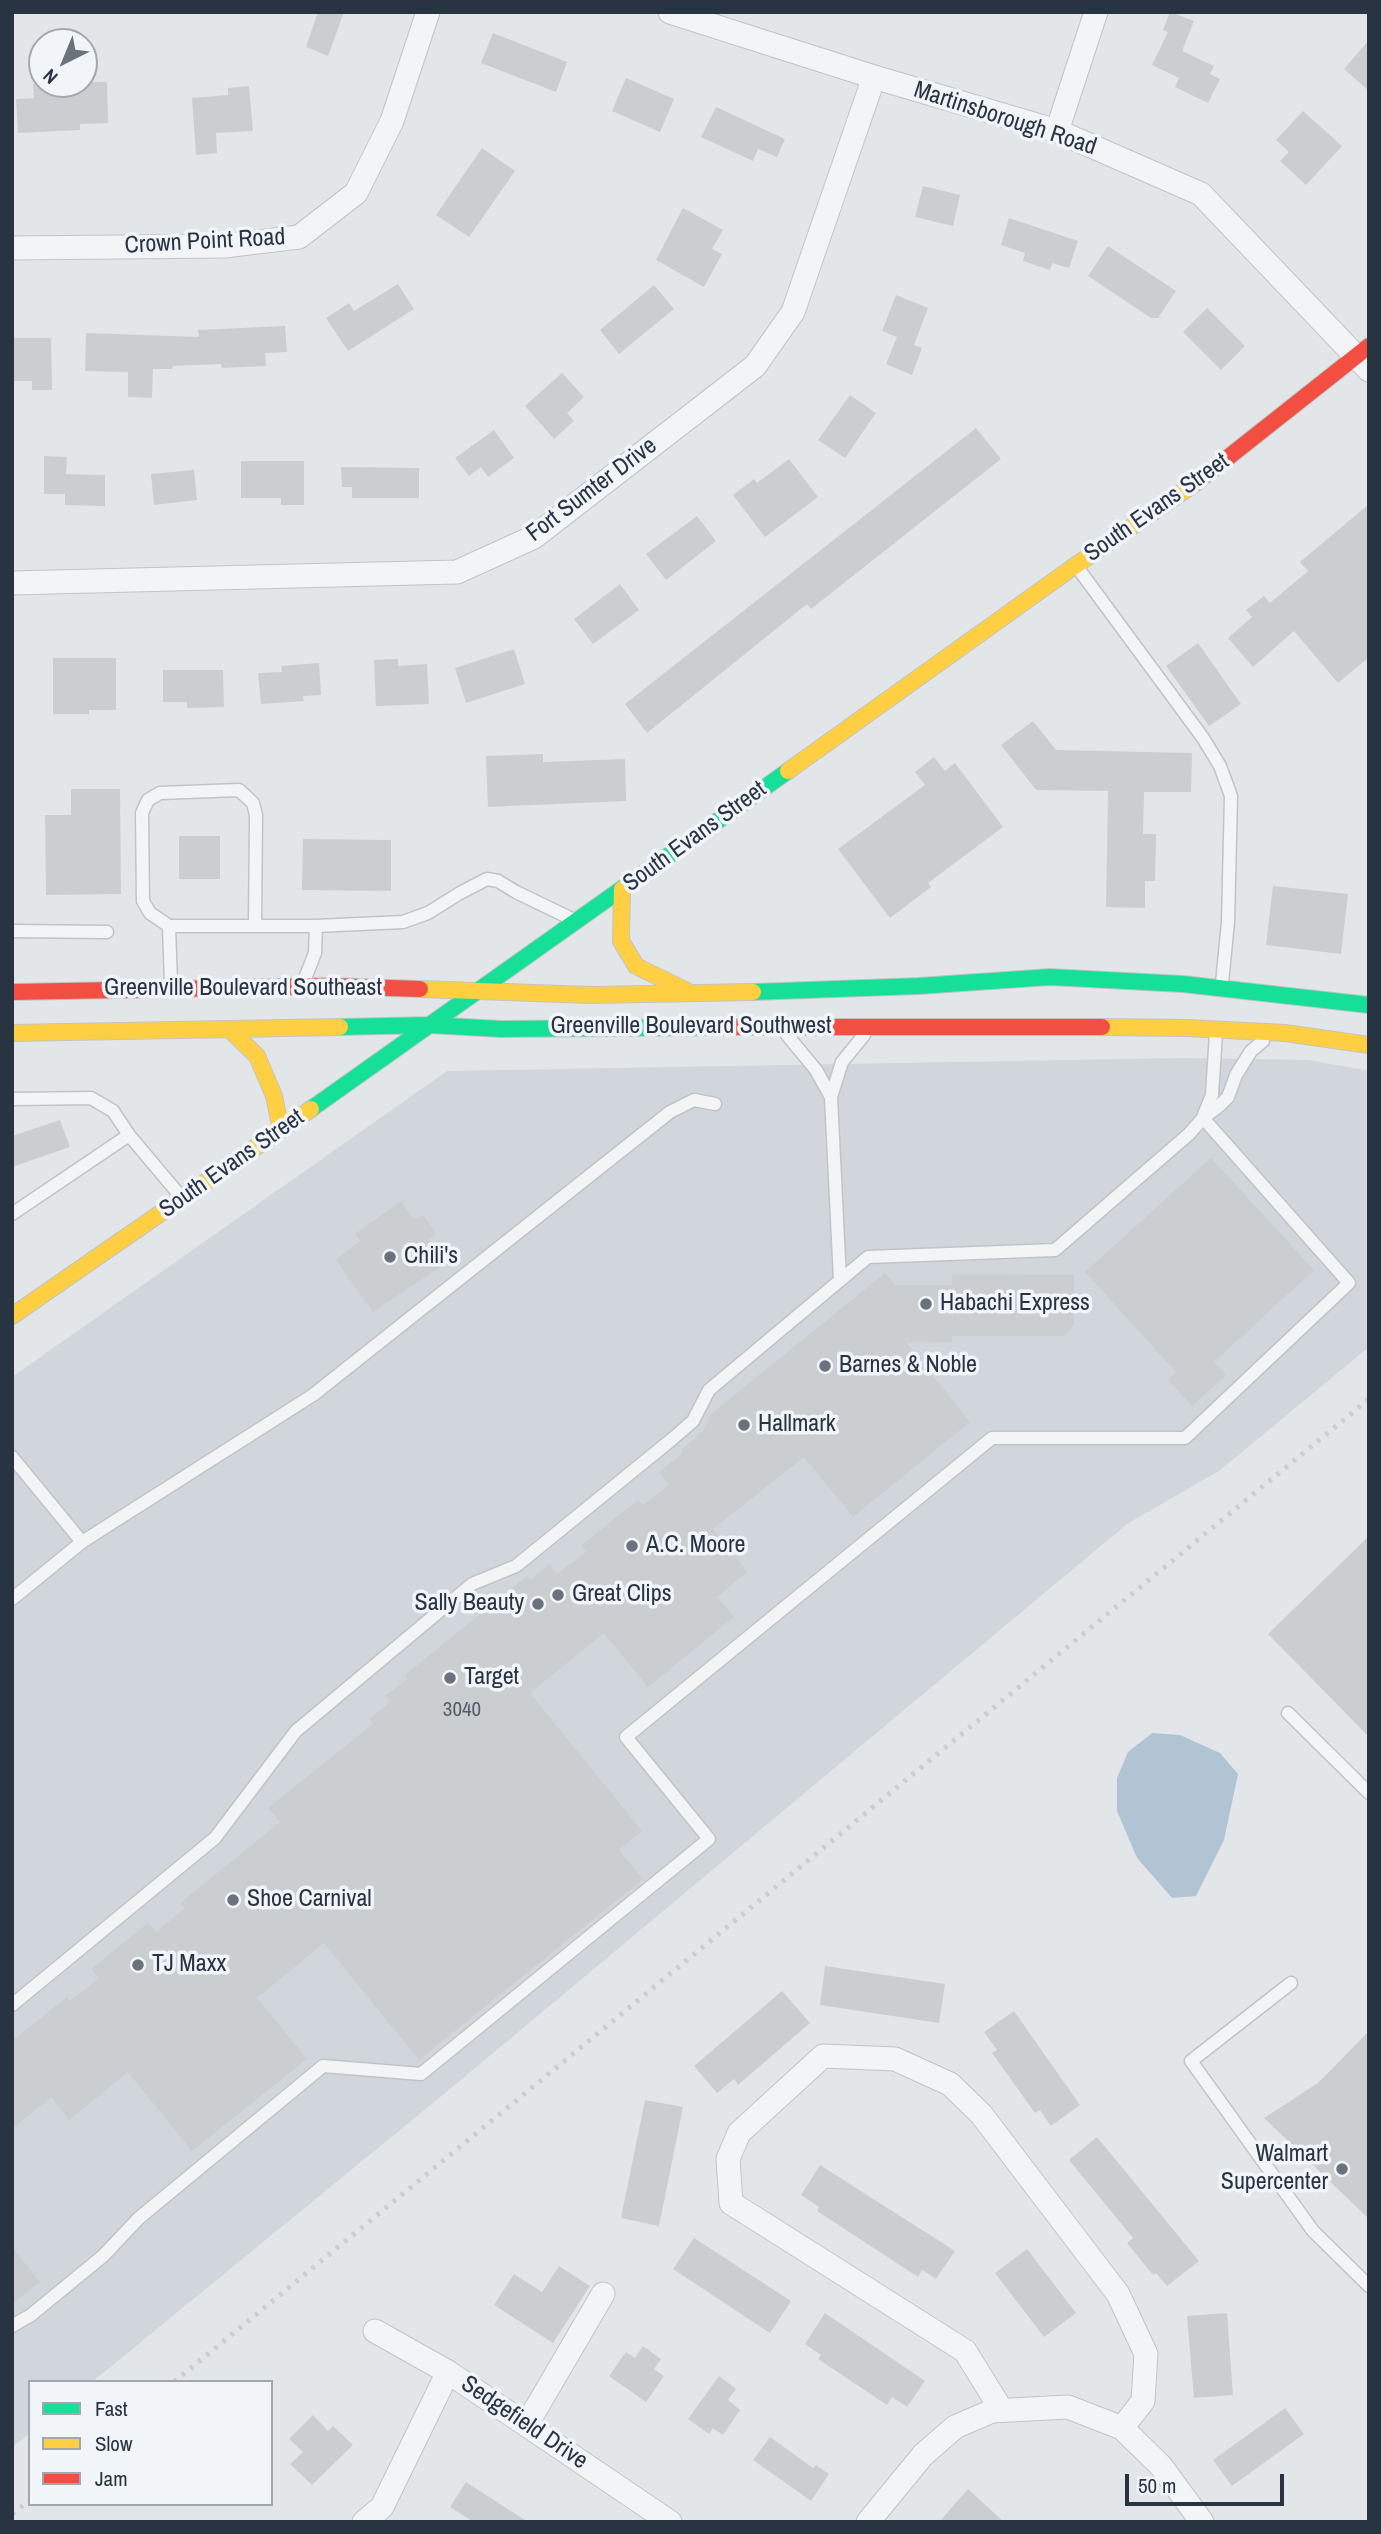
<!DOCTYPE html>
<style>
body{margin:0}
#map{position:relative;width:1381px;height:2534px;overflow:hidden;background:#e3e6e8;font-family:"Archivo Narrow",sans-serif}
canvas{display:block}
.frame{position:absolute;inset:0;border:14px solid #293443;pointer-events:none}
.legend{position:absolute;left:28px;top:2380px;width:245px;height:126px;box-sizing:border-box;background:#f1f4f8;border:2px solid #a1a7b0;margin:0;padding:9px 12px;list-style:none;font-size:21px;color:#293443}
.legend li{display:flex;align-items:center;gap:14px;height:35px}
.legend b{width:35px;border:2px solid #a1a7b0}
.north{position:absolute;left:28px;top:28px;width:70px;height:70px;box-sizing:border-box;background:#f1f4f8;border:2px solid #a1a7b0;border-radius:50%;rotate:223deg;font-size:19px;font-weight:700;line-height:28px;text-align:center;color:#293443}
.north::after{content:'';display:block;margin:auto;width:24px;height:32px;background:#6a727d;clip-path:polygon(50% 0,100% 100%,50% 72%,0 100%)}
.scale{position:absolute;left:1125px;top:2474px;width:159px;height:32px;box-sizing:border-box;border:4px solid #293443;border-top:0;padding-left:9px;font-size:21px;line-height:24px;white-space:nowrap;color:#293443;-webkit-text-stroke:5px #f1f4f8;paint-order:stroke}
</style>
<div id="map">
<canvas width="1381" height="2534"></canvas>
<div class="frame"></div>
<ul class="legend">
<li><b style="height:9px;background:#16e098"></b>Fast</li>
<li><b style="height:9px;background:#ffcf43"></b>Slow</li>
<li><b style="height:9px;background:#f24e42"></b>Jam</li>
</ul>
<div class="north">N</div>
<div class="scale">50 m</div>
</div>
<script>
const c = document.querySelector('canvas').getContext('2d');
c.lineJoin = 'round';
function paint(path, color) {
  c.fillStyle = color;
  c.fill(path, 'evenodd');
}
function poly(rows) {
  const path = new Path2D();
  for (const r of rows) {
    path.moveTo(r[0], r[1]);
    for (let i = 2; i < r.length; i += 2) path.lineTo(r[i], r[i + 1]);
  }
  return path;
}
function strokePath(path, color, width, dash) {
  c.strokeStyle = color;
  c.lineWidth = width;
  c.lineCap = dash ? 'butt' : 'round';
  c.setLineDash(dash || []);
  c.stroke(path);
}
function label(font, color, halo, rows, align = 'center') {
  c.font = font + ' "Archivo Narrow",sans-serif';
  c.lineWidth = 7;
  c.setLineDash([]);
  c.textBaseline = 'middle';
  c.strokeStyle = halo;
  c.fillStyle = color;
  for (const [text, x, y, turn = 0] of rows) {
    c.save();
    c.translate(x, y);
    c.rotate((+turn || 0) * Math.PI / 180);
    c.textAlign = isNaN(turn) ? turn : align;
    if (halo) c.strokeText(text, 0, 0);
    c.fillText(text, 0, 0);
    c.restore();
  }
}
const built = poly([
 [1182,1058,1309,1060,1369,1071,1369,1347,1219,1471,1127,1524,450,2089,92,2382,30,2382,30,2433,12,2447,12,1377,447,1071]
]);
const water = poly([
 [1152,1733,1180,1735,1220,1753,1238,1774,1224,1840,1196,1896,1172,1898,1159,1883,1137,1858,1117,1811,1117,1778,1128,1752]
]);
const building = poly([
 [318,12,344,12,328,56,306,47],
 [1170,12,1194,21,1182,51,1214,66,1210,74,1220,79,1208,103,1175,87,1179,78,1152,65,1168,32,1163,30],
 [493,33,567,62,556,92,481,63],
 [1369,40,1369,91,1344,69],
 [626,78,674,99,660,132,612,111],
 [84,82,107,82,108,123,80,124,80,130,18,133,16,99,34,98,33,84],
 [249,86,253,131,216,133,217,153,196,155,192,98,228,95,228,88],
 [716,107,785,139,777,157,758,149,753,161,701,137],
 [1303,111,1342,146,1306,185,1280,161,1289,152,1276,140],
 [482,148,515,171,469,237,436,215],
 [923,186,960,195,953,226,915,217],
 [683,208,723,230,712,249,722,254,704,287,656,260],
 [1009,218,1078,241,1069,268,1052,263,1050,270,1023,261,1025,253,1001,245],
 [1108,246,1176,291,1158,318,1151,318,1088,276],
 [398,284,414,309,348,351,326,318,349,303,354,311],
 [654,285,674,309,619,354,600,330],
 [896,295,928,308,914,345,922,348,912,375,886,364,897,337,882,331],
 [1207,308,1245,346,1221,370,1183,332],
 [285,326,287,352,265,353,266,366,222,368,221,364,173,366,172,369,153,369,152,398,128,397,128,372,85,371,86,333,199,337,198,330],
 [12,338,51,338,52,390,32,390,32,381,12,381],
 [562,373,584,397,567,413,574,421,554,439,525,406],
 [850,395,876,413,845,458,818,440],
 [976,428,1001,459,811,609,807,604,647,733,625,704],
 [494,430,514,458,488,477,481,467,469,476,455,458],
 [44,456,67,457,66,474,105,475,105,506,65,505,65,494,44,494],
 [789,459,818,497,765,537,733,495,754,479,757,483],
 [241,461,304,461,304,505,281,505,281,498,241,498],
 [341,467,419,468,419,498,352,498,352,487,342,487],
 [194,470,197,500,154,505,151,474],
 [1369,504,1369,657,1338,683,1294,631,1253,667,1228,638,1252,617,1246,610,1264,596,1270,603,1308,571,1300,562],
 [697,516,716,541,666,580,646,554],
 [620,584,639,610,593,644,574,619],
 [1198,643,1241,704,1209,726,1166,666],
 [514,649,525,684,466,703,455,668],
 [53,658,116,658,116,710,89,710,89,714,53,714],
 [398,659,398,666,427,664,429,704,376,706,374,660],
 [319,663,321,695,303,696,304,701,261,704,258,673,282,672,281,666],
 [163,670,223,670,224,707,187,708,187,702,163,702],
 [1033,721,1056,750,1192,753,1191,792,1144,792,1143,834,1156,834,1155,881,1145,881,1145,908,1106,907,1108,791,1036,790,1001,745],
 [543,754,543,762,625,759,626,801,488,807,486,756],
 [934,757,945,771,955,763,1003,827,928,883,931,887,890,918,838,849,925,785,915,772],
 [71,789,120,789,121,894,46,895,45,815,71,815],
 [179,836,220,836,220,879,179,879],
 [303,839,391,840,391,891,302,890],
 [1273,886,1348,894,1341,954,1266,945],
 [60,1120,70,1147,12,1167,12,1136],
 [1211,1158,1314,1270,1214,1362,1226,1375,1192,1406,1168,1380,1176,1372,1085,1272],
 [401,1201,414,1220,423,1215,436,1233,428,1240,445,1264,373,1312,336,1260,360,1241,355,1234],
 [885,1273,895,1285,952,1285,952,1274,1074,1275,1074,1325,1064,1336,952,1336,952,1343,906,1342,970,1422,853,1517,804,1457,713,1529,747,1572,717,1597,734,1617,648,1687,604,1633,530,1693,642,1831,619,1850,643,1879,419,2060,324,1943,257,1998,307,2059,192,2151,128,2072,69,2120,51,2097,12,2129,12,2041,67,1997,70,2001,99,1978,91,1969,148,1923,156,1932,185,1908,180,1903,280,1822,268,1808,373,1724,369,1719,390,1702,385,1696,407,1679,405,1675,527,1576,530,1580,549,1564,557,1574,586,1552,581,1546,610,1522,638,1500,643,1505,669,1485,659,1472,683,1453,681,1450,703,1431,711,1414],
 [1369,1536,1369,1737,1268,1634],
 [825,1966,945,1984,939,2023,820,2005],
 [782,1991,810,2023,738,2085,734,2079,717,2093,694,2066],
 [1014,2011,1080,2105,1051,2126,1040,2110,1035,2113,992,2053,997,2050,984,2032],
 [1369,2031,1369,2219,1264,2118,1318,2083],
 [645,2100,683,2107,659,2226,621,2218],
 [1097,2137,1199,2261,1167,2286,1156,2273,1153,2275,1127,2243,1133,2238,1069,2160],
 [820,2165,955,2251,936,2279,922,2270,918,2277,817,2211,819,2207,801,2195],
 [694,2238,791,2301,770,2333,673,2269],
 [12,2247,40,2282,12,2304],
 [1027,2249,1076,2313,1044,2337,995,2273],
 [559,2266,590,2286,553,2343,494,2305,514,2274,542,2292],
 [825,2313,925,2381,907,2407,892,2397,887,2405,818,2359,821,2355,805,2344],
 [1227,2313,1233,2395,1194,2398,1187,2316],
 [643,2346,661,2359,654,2369,664,2376,646,2402,609,2376,626,2352,635,2358],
 [719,2376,736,2389,728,2400,740,2410,723,2435,713,2428,709,2434,688,2419],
 [1285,2408,1304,2434,1232,2486,1213,2460],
 [313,2415,328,2431,333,2426,353,2445,312,2485,290,2464,303,2452,289,2439],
 [770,2437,813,2468,816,2465,829,2474,811,2501,753,2460],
 [466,2482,528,2522,474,2522,450,2507],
 [968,2489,1004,2522,939,2522]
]);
const lane = poly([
 [1077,567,1203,738,1220,766,1231,796,1228,922,1222,983],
 [169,926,150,913,143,901,142,813,148,800,160,793,239,790,253,803,256,815,255,924],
 [12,931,107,932],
 [304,981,315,953,316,926,403,922,428,913,460,893,487,879,498,881,516,892,574,920],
 [171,984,169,926,316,926],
 [787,1035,816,1070,831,1097],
 [12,1099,91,1098,113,1111,129,1135],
 [1203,1117,1212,1095,1216,1033],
 [12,1214,129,1135,182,1198],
 [840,1280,831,1097,842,1062,864,1035],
 [12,1457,82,1542],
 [12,1599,82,1542,313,1395,670,1112,694,1100,715,1104],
 [1288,1713,1369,1793],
 [1291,1983,1191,2061,1313,2231,1369,2286],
 [12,2005,215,1838,296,1731,472,1584,516,1566,671,1440,693,1421,709,1390,868,1257,1055,1250,1189,1134,1203,1118,1219,1106,1228,1097,1236,1075,1251,1051,1263,1041],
 [12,2326,31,2315,103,2256,139,2218,323,2066,421,2074,709,1839,626,1737,992,1438,1185,1438,1349,1283,1203,1118]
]);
const street = poly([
 [670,12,874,77,1057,131,1201,194,1369,370],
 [1057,131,1096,12],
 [12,248,224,246,299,237,356,193,392,121,428,12],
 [12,583,457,572,534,537,755,366,793,312,874,77],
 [375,2331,448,2372,670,2522],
 [1001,2409,965,2351,731,2203,728,2159,739,2133,823,2056,895,2059,950,2084,981,2114,1118,2294,1146,2354,1143,2401,1122,2428],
 [527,2424,603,2294],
 [364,2522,382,2507,448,2372],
 [868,2522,923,2455,955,2427,992,2411,1068,2407,1122,2428,1161,2466,1202,2522]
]);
const fast = poly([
 [753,992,919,986,1050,977,1183,984,1369,1005],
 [340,1027,429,1025,501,1029,739,1027],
 [311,1109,788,771]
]);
const slow = poly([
 [788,771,1076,565,1197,482],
 [622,889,621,941,636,966,687,991],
 [420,989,591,995,753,992],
 [1102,1027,1187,1028,1285,1033,1369,1045],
 [229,1029,257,1056,274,1096,281,1130],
 [12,1033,340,1027],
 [12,1316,311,1109]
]);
const jam = poly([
 [1197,482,1369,346],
 [12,992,331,986,420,989],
 [739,1027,1102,1027]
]);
const rail = poly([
 [174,2382,1369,1399],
 [12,2514,30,2500]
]);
const markers = [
 [390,1257,7,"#6a727d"],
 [926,1304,7,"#6a727d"],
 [825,1366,7,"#6a727d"],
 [744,1425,7,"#6a727d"],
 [632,1546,7,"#6a727d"],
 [558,1595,7,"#6a727d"],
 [538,1604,7,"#6a727d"],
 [450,1678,7,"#6a727d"],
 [233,1900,7,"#6a727d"],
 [138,1965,7,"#6a727d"],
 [1342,2169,7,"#6a727d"]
];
const numberNames = [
 ["3040",462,1710]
];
const streetNames = [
 ["Martinsborough Road",1005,119,18],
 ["Crown Point Road",205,242,-3],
 ["Fort Sumter Drive",592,490,-37],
 ["South Evans Street",1157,508,-35],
 ["South Evans Street",695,837,-36],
 ["Greenville Boulevard Southeast",243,989],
 ["Greenville Boulevard Southwest",691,1027],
 ["South Evans Street",232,1164,-35],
 ["Sedgefield Drive",524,2423,34]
];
const poiNames = [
 ["Chili's",404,1257],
 ["Habachi Express",940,1304],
 ["Barnes & Noble",839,1366],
 ["Hallmark",758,1425],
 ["A.C. Moore",646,1546],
 ["Great Clips",572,1595],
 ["Sally Beauty",524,1604,"right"],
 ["Target",464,1678],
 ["Shoe Carnival",247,1900],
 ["TJ Maxx",152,1965],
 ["Walmart",1328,2155,"right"],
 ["Supercenter",1328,2183,"right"]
];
paint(built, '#d1d6dc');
paint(water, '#b1c4d4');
paint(building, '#cbced1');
strokePath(lane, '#c1c4c6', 15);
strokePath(street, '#c1c4c6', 25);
strokePath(fast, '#c1c4c6', 18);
strokePath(slow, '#c1c4c6', 18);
strokePath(jam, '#c1c4c6', 18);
strokePath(lane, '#f2f4f5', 12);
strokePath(street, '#f2f4f5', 23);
strokePath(fast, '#16e098', 16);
strokePath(slow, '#ffcf43', 16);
strokePath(jam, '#f24e42', 16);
strokePath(rail, '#cbcdd0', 5, [3.5, 7]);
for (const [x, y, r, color] of markers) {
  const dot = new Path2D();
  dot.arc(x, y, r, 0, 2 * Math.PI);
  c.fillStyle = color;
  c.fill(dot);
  strokePath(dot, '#f1f4f8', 2.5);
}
label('21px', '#525b67', null, numberNames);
label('24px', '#293443', '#f1f4f8', streetNames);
label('24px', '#293443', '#f1f4f8', poiNames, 'left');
</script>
